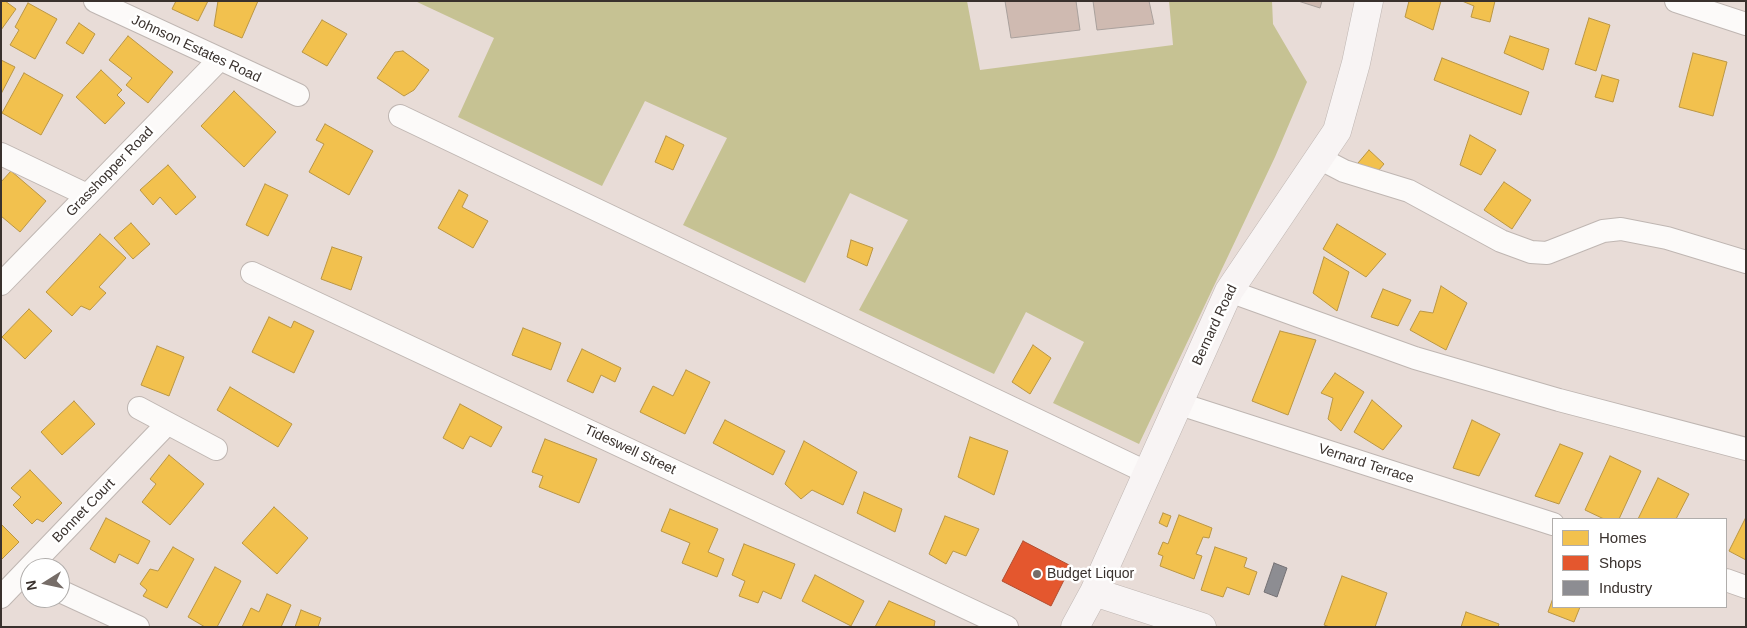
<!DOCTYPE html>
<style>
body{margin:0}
#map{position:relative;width:1747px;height:628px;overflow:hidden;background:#e8dcd7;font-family:Helvetica,sans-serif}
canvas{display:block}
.frame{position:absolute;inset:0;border:2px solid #39312d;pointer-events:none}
.legend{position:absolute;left:1552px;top:518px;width:175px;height:90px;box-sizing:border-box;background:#fff;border:1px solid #b0adab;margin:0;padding:6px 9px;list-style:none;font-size:15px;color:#39312d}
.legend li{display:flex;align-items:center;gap:10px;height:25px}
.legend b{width:25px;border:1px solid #b0adab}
.north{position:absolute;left:20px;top:558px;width:50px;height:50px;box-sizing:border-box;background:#fff;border:1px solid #b0adab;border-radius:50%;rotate:260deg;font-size:14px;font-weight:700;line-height:20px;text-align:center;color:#39312d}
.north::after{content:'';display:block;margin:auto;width:18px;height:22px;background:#766d68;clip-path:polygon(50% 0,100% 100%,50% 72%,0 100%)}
</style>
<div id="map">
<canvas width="1747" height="628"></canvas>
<div class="frame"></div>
<ul class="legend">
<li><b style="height:14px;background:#f2c14e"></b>Homes</li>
<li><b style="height:14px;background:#e4572e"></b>Shops</li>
<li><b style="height:14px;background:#8d8d92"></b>Industry</li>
</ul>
<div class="north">N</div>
</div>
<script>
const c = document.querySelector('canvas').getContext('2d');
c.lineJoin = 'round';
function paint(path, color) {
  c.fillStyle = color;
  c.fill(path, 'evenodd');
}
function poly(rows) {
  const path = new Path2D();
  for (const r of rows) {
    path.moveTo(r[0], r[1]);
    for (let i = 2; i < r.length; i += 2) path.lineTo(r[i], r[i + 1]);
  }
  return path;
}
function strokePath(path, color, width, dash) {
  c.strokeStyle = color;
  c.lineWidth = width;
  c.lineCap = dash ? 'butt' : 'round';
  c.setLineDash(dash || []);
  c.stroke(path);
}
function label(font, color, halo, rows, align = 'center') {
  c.font = font + ' Helvetica,sans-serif';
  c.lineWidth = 5;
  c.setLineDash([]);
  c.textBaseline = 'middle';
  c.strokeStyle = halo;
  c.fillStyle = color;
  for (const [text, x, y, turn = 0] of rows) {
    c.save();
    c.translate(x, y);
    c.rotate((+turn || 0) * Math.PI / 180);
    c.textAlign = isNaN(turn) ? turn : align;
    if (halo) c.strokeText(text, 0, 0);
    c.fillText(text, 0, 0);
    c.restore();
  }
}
const forest = poly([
 [415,1,967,1,980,70,1173,45,1169,1,1272,1,1273,24,1307,82,1275,157,1139,444,1053,403,1084,342,1026,312,994,374,859,310,908,220,850,193,805,283,683,225,727,138,645,101,602,186,458,117,494,38]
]);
const homes = poly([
 [1,1,5,1,16,9,1,30,1,1],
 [176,1,208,1,198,21,172,9,176,1],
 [218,1,258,1,242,38,214,26,218,1],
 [1409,1,1441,1,1433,30,1405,17,1409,1],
 [1462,1,1495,1,1490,22,1471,17,1474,6,1462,1],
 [28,3,57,19,35,59,10,45,19,30,15,27,28,3],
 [1589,18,1610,25,1596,71,1575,64,1589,18],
 [322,20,347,34,327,66,302,52,322,20],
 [79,23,95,34,83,54,66,43,79,23],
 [128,36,173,72,148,103,126,85,132,78,109,60,128,36],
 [1510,36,1549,49,1543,70,1504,53,1510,36],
 [403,51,429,70,414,90,404,96,377,78,395,52,403,51],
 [1693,53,1727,62,1713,116,1679,107,1693,53],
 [1442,58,1529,92,1521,115,1434,80,1442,58],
 [1,60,15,67,1,94,1,60],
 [101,70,122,90,117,95,125,103,105,124,76,97,101,70],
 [24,73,63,95,41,135,2,113,24,73],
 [1602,75,1619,80,1613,102,1595,97,1602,75],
 [234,91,276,132,244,167,201,126,234,91],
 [325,124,373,151,349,195,309,172,324,144,316,140,325,124],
 [1470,135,1496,150,1481,175,1460,165,1470,135],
 [666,136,684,145,673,170,655,162,666,136],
 [1369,150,1384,164,1373,177,1358,163,1369,150],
 [168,165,196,197,176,215,160,197,153,205,140,190,168,165],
 [11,171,46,201,20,232,1,216,1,182,11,171],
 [1504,182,1531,200,1512,229,1484,210,1504,182],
 [265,184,288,195,268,236,246,225,265,184],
 [459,190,468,195,462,207,488,221,473,248,438,228,459,190],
 [131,223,150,244,133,259,114,238,131,223],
 [1337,224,1386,254,1366,277,1323,249,1337,224],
 [100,234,126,258,99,287,106,293,90,310,81,306,72,316,46,292,100,234],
 [851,240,873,248,867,266,847,257,851,240],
 [332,247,362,257,351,290,321,279,332,247],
 [1324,257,1349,272,1337,311,1313,293,1324,257],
 [1441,286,1467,303,1446,350,1410,330,1420,311,1433,313,1441,286],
 [1383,289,1411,300,1398,326,1371,317,1383,289],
 [29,309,52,331,25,359,2,337,29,309],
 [269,317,291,328,294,321,314,331,294,373,252,352,269,317],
 [523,328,561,343,551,370,512,355,523,328],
 [1280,331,1316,340,1288,415,1252,401,1280,331],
 [1033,345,1051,358,1030,394,1012,382,1033,345],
 [157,346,184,357,169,396,141,385,157,346],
 [582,349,621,368,615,382,601,375,593,393,567,381,582,349],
 [686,370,710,382,685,434,640,412,653,386,673,396,686,370],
 [1335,373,1364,392,1341,431,1328,419,1333,398,1321,393,1335,373],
 [230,387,292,424,278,447,217,410,230,387],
 [1372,400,1402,426,1383,450,1354,432,1372,400],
 [74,401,95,424,62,455,41,432,74,401],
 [460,404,502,427,491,447,470,436,463,449,443,438,460,404],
 [725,420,785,451,773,475,713,443,725,420],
 [1472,420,1500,434,1479,476,1453,468,1472,420],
 [970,437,1008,451,994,495,958,477,970,437],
 [545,439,597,459,579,503,539,487,543,476,532,472,545,439],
 [804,441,857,472,843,505,812,490,801,499,785,484,804,441],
 [1560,444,1583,453,1559,504,1535,496,1560,444],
 [169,455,204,484,170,525,142,502,156,484,150,479,169,455],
 [1610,456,1641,471,1619,519,1604,519,1585,510,1610,456],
 [30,470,62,503,43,522,37,519,32,524,13,505,21,497,11,488,30,470],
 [1658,478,1689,494,1676,519,1638,519,1658,478],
 [864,492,902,509,895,532,857,513,864,492],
 [274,507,308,538,277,574,242,543,274,507],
 [670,509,718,529,708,552,724,559,717,577,682,563,690,543,661,531,670,509],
 [1163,513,1171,516,1167,527,1159,523,1163,513],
 [1179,515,1212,528,1209,538,1203,537,1196,554,1202,556,1194,579,1160,566,1163,556,1158,554,1163,542,1168,544,1179,515],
 [945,516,979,529,966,556,953,551,946,564,929,554,945,516],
 [1746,517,1746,560,1729,551,1746,517],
 [106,518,150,541,138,564,119,554,115,563,90,549,106,518],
 [1,524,19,542,1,560,1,524],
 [744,544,795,564,781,599,763,591,758,603,739,596,745,581,732,575,744,544],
 [173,547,194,559,167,608,143,596,147,590,140,584,150,569,158,571,173,547],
 [1215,547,1247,558,1244,567,1257,572,1249,595,1227,587,1223,597,1201,590,1215,547],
 [215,567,241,581,217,627,205,627,188,617,215,567],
 [815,575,864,601,851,626,802,601,815,575],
 [1342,576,1387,593,1375,627,1330,627,1324,625,1342,576],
 [267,594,291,605,281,627,242,627,251,608,259,612,267,594],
 [1553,598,1553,607,1580,607,1574,622,1548,612,1553,598],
 [889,601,935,621,934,627,875,627,889,601],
 [301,610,321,618,318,627,295,627,301,610],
 [1466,612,1499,624,1498,627,1461,627,1466,612]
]);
const shops = poly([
 [1023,541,1071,566,1051,606,1002,581,1023,541]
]);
const industry = poly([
 [1274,563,1287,568,1277,597,1264,592,1274,563]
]);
const building = poly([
 [1005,1,1076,1,1080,30,1011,38,1005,1],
 [1093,1,1149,1,1154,24,1097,30,1093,1],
 [1298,1,1322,1,1320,8,1298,1]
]);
const street = poly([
 [95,1,298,95],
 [1676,1,1746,24],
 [400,116,1148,473],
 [1,154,87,195],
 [1319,158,1344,171,1409,191,1501,241,1531,252,1547,253,1603,231,1621,229,1667,238,1746,262],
 [252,273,1007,627],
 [1,284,219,60],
 [1229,291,1415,358,1559,400,1746,449],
 [1180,404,1553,524],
 [139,408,216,449],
 [1726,580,1746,587],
 [60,591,138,627],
 [1,597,167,424]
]);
const secondary = poly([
 [1094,592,1202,627],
 [1075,627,1094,592,1229,291,1337,131,1356,63,1369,1]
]);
const markers = [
 [1037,574,5,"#766d68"]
];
const streetNames = [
 ["Johnson Estates Road",196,49,25],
 ["Grasshopper Road",110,172,-46],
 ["Bernard Road",1215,325,-65],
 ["Tideswell Street",630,450,25],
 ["Vernard Terrace",1366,464,18],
 ["Bonnet Court",84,511,-46]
];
const poiNames = [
 ["Budget Liquor",1047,574]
];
paint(forest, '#c6c293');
paint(homes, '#f2c14e');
strokePath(homes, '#ba9644', 1);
paint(shops, '#e4572e');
strokePath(shops, '#b14c2e', 1);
paint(industry, '#8d8d92');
strokePath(industry, '#747174', 1);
paint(building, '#cfbab1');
strokePath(building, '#a9a09c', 1);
strokePath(street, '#bfb6b2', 24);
strokePath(secondary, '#bfb6b2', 29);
strokePath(street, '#fcfaf9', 22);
strokePath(secondary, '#f8f4f4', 28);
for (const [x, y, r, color] of markers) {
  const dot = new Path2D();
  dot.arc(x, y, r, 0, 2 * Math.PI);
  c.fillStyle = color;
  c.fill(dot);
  strokePath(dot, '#fff', 2);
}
label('14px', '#39312d', '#fff', streetNames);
label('14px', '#39312d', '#fff', poiNames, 'left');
</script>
